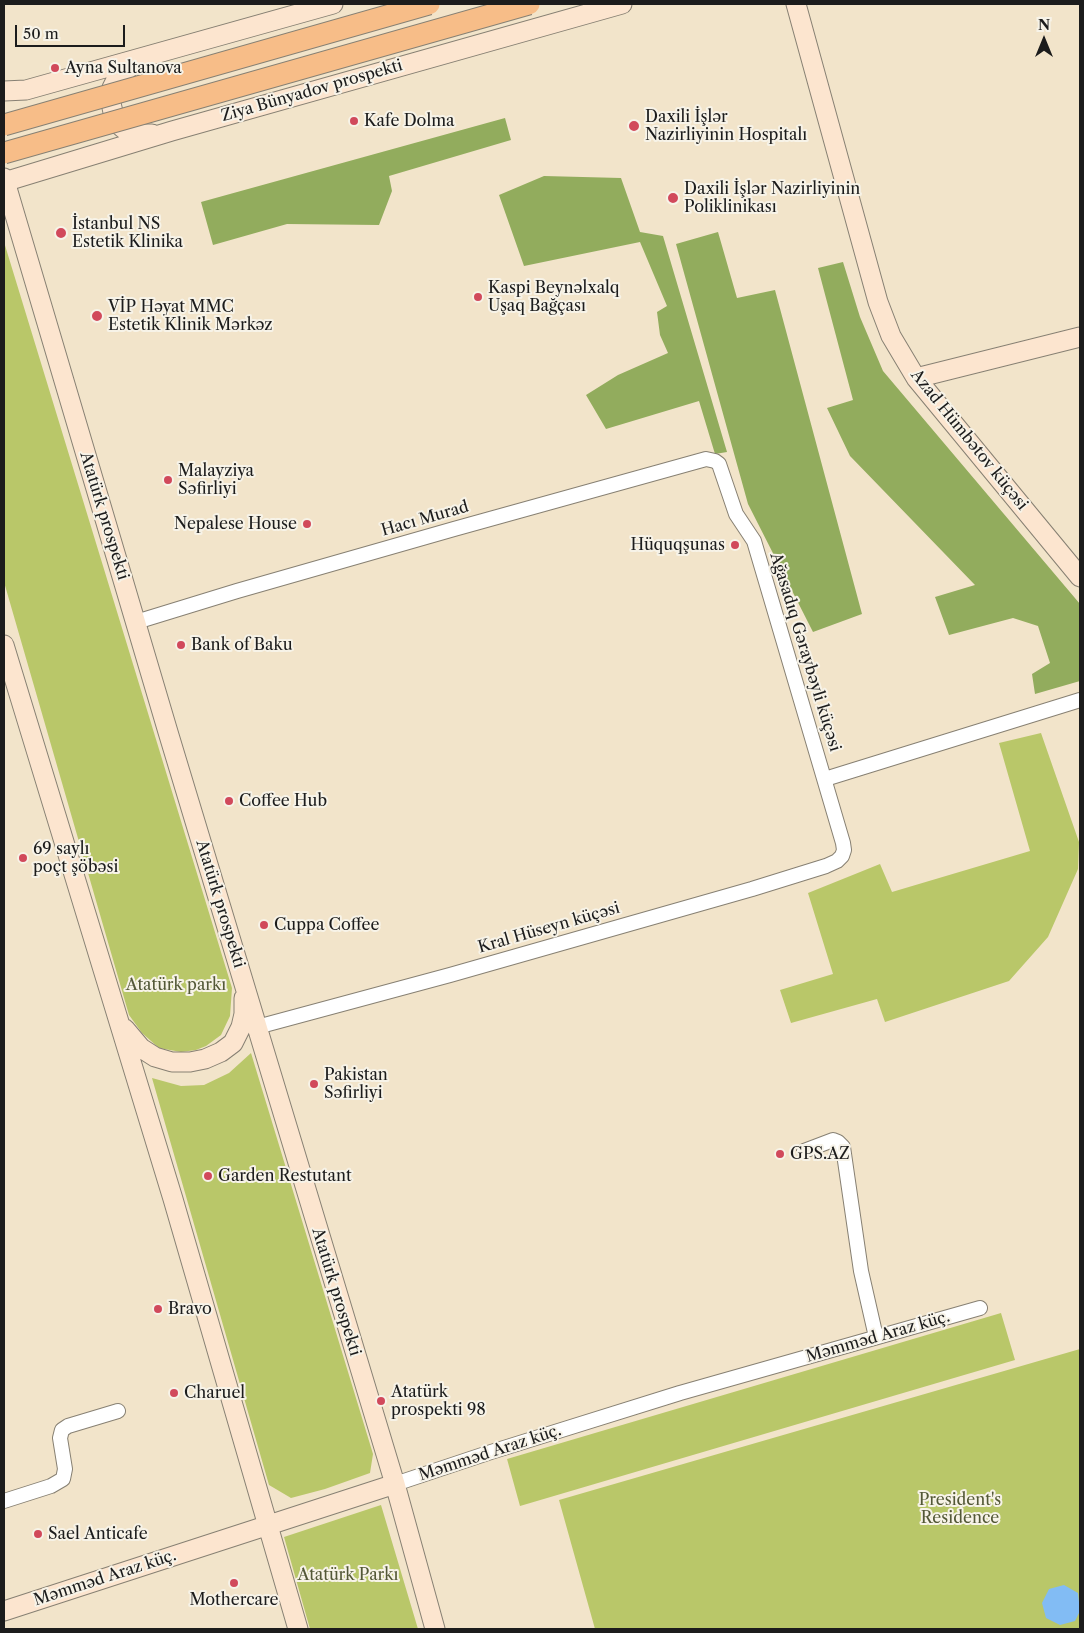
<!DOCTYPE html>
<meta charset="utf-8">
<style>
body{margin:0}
#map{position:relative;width:1084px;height:1633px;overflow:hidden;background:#f2e4ca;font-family:"Libre Caslon Text",serif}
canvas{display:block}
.frame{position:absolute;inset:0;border:5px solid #1c1c1c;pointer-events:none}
.north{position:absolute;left:1019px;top:15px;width:50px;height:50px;-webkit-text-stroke:4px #f7f3e8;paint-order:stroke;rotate:0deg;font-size:14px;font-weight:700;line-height:20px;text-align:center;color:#1c1c1c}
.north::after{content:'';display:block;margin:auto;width:18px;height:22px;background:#1c1c1c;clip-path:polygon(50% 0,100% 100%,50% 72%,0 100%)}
.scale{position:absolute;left:15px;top:25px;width:110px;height:22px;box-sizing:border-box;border:2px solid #1c1c1c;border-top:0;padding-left:6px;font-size:15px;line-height:18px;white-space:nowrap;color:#1c1c1c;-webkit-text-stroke:4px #f7f3e8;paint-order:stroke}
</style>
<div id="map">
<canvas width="1084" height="1633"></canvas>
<div class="frame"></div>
<div class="north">N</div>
<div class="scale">50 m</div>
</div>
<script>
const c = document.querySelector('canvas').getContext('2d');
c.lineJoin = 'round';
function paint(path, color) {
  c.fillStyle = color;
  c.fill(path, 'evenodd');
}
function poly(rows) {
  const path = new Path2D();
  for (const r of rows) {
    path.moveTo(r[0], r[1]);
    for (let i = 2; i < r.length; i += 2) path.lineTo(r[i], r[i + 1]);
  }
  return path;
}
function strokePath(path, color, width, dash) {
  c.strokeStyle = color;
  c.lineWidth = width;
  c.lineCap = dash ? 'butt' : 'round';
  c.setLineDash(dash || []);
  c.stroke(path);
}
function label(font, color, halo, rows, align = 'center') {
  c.font = font + ' "Libre Caslon Text",serif';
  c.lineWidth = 4;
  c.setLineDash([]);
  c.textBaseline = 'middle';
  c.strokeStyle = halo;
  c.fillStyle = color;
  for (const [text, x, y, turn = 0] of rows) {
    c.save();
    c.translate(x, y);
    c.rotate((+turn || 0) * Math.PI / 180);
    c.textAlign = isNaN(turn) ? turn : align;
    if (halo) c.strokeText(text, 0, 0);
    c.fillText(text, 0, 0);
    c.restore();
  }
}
const green = poly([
 [4,242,232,988,230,1016,221,1035,206,1046,196,1050,181,1052,159,1048,142,1033,129,1015,4,582],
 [1041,733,1079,842,1078,869,1048,937,1009,981,885,1022,877,999,791,1023,780,990,833,974,808,893,880,864,892,892,1030,851,999,743],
 [251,1053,373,1454,370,1473,325,1489,291,1498,269,1485,152,1078,181,1086,204,1085,229,1073],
 [1001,1313,1015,1360,520,1506,507,1459],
 [1080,1349,1080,1629,595,1629,559,1500],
 [381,1505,418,1629,310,1629,284,1537]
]);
const forest = poly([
 [505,118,511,140,389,176,392,191,379,225,287,224,213,245,201,202],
 [544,176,621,178,640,232,663,236,727,452,715,454,699,401,606,429,586,395,618,375,668,353,660,335,657,312,667,306,640,242,524,266,499,195],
 [718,232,737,298,775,290,862,614,813,632,748,504,676,244],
 [843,262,860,317,883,371,1080,604,1080,681,1035,694,1032,674,1050,663,1038,626,1013,618,949,635,935,597,975,585,850,456,827,408,853,400,818,268]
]);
const water = poly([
 [1064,1585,1078,1593,1080,1611,1075,1621,1060,1625,1046,1618,1042,1603,1049,1589]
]);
const street = poly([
 [136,622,237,591,454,529,706,459,715,461,719,464,736,514,754,541,843,843,844,850,842,856,837,861,826,866,752,889,450,975,257,1027],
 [825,779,1080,700],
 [804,1151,833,1140,838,1142,843,1147,861,1271,876,1337],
 [395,1484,491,1452,680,1393,980,1308],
 [4,1501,51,1486,63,1479,65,1469,60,1438,62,1430,68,1426,118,1411]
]);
const secondary = poly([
 [796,4,878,302,891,336,916,378,1080,577],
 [135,62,116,80,112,88,110,99,113,112,117,123,124,129,135,134,152,134],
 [4,91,26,90,333,4],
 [4,178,168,732,395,1484,435,1629],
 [4,182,172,131,622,4],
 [916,378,1080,337],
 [4,645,173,1199,298,1629],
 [125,1029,141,1048,155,1057,172,1062,190,1062,205,1059,221,1052,233,1043,241,1027,244,1014,244,998],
 [4,1611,395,1484]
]);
const primaryBridge = poly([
 [4,125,429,4],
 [4,153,529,4]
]);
const markers = [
 [55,68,5,"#d1495b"],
 [354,121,5,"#d1495b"],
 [634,126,6,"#d1495b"],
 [673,198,6,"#d1495b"],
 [61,233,6,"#d1495b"],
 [478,297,5,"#d1495b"],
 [97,316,6,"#d1495b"],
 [168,480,5,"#d1495b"],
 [307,524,5,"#d1495b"],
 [735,545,5,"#d1495b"],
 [181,645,5,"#d1495b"],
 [229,801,5,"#d1495b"],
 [23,858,5,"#d1495b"],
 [264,925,5,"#d1495b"],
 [314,1084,5,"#d1495b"],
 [780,1154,5,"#d1495b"],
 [208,1176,5,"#d1495b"],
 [158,1309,5,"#d1495b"],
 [174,1393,5,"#d1495b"],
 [381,1401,5,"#d1495b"],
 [38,1534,5,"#d1495b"],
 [234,1583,5,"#d1495b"]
];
const poiNames = [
 ["Ayna Sultanova",65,68],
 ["Daxili İşlər",645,117],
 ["Nazirliyinin Hospitalı",645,135],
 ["Kafe Dolma",364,121],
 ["Daxili İşlər Nazirliyinin",684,189],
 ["Poliklinikası",684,207],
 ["İstanbul NS",72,224],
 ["Estetik Klinika",72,242],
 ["Kaspi Beynəlxalq",488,288],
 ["Uşaq Bağçası",488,306],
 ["VİP Həyat MMC",108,307],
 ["Estetik Klinik Mərkəz",108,325],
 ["Malayziya",178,471],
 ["Səfirliyi",178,489],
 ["Nepalese House",297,524,"right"],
 ["Hüquqşunas",725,545,"right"],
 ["Bank of Baku",191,645],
 ["Coffee Hub",239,801],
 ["69 saylı",33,849],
 ["poçt şöbəsi",33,867],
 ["Cuppa Coffee",274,925],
 ["Pakistan",324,1075],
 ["Səfirliyi",324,1093],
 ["GPS.AZ",790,1154],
 ["Garden Restutant",218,1176],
 ["Bravo",168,1309],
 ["Atatürk",391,1392],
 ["prospekti 98",391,1410],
 ["Charuel",184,1393],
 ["Sael Anticafe",48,1534],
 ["Mothercare",234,1600,"center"]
];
const streetNames = [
 ["Ziya Bünyadov prospekti",312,91,-16],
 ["Azad Hümbətov küçəsi",969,440,51],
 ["Atatürk prospekti",104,516,73],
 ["Hacı Murad",425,519,-16],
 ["Ağasadıq Gəraybəyli küçəsi",805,652,73],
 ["Atatürk prospekti",220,904,73],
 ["Kral Hüseyn küçəsi",549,928,-16],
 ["Atatürk prospekti",336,1292,73],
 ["Məmməd Araz küç.",878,1337,-16],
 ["Məmməd Araz küç.",490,1453,-18],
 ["Məmməd Araz küç.",105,1578,-18]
];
const parkNames = [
 ["Atatürk parkı",176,985],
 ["President's",960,1500],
 ["Residence",960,1518],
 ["Atatürk Parkı",348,1575]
];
paint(green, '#b9c769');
paint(forest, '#92ac5d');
paint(water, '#82bcf4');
strokePath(street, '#878073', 16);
strokePath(secondary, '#878073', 21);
strokePath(street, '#fff', 14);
strokePath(secondary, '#fce5cf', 19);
strokePath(primaryBridge, '#878073', 23, []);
strokePath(primaryBridge, '#f7bd88', 21);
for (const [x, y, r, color] of markers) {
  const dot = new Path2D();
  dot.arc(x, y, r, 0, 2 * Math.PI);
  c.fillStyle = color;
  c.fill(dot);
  strokePath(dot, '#f7f3e8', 2);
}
label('16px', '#1c1c1c', '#f7f3e8', poiNames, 'left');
label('16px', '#1c1c1c', '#f7f3e8', streetNames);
label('16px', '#535837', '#f7f3e8', parkNames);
</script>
